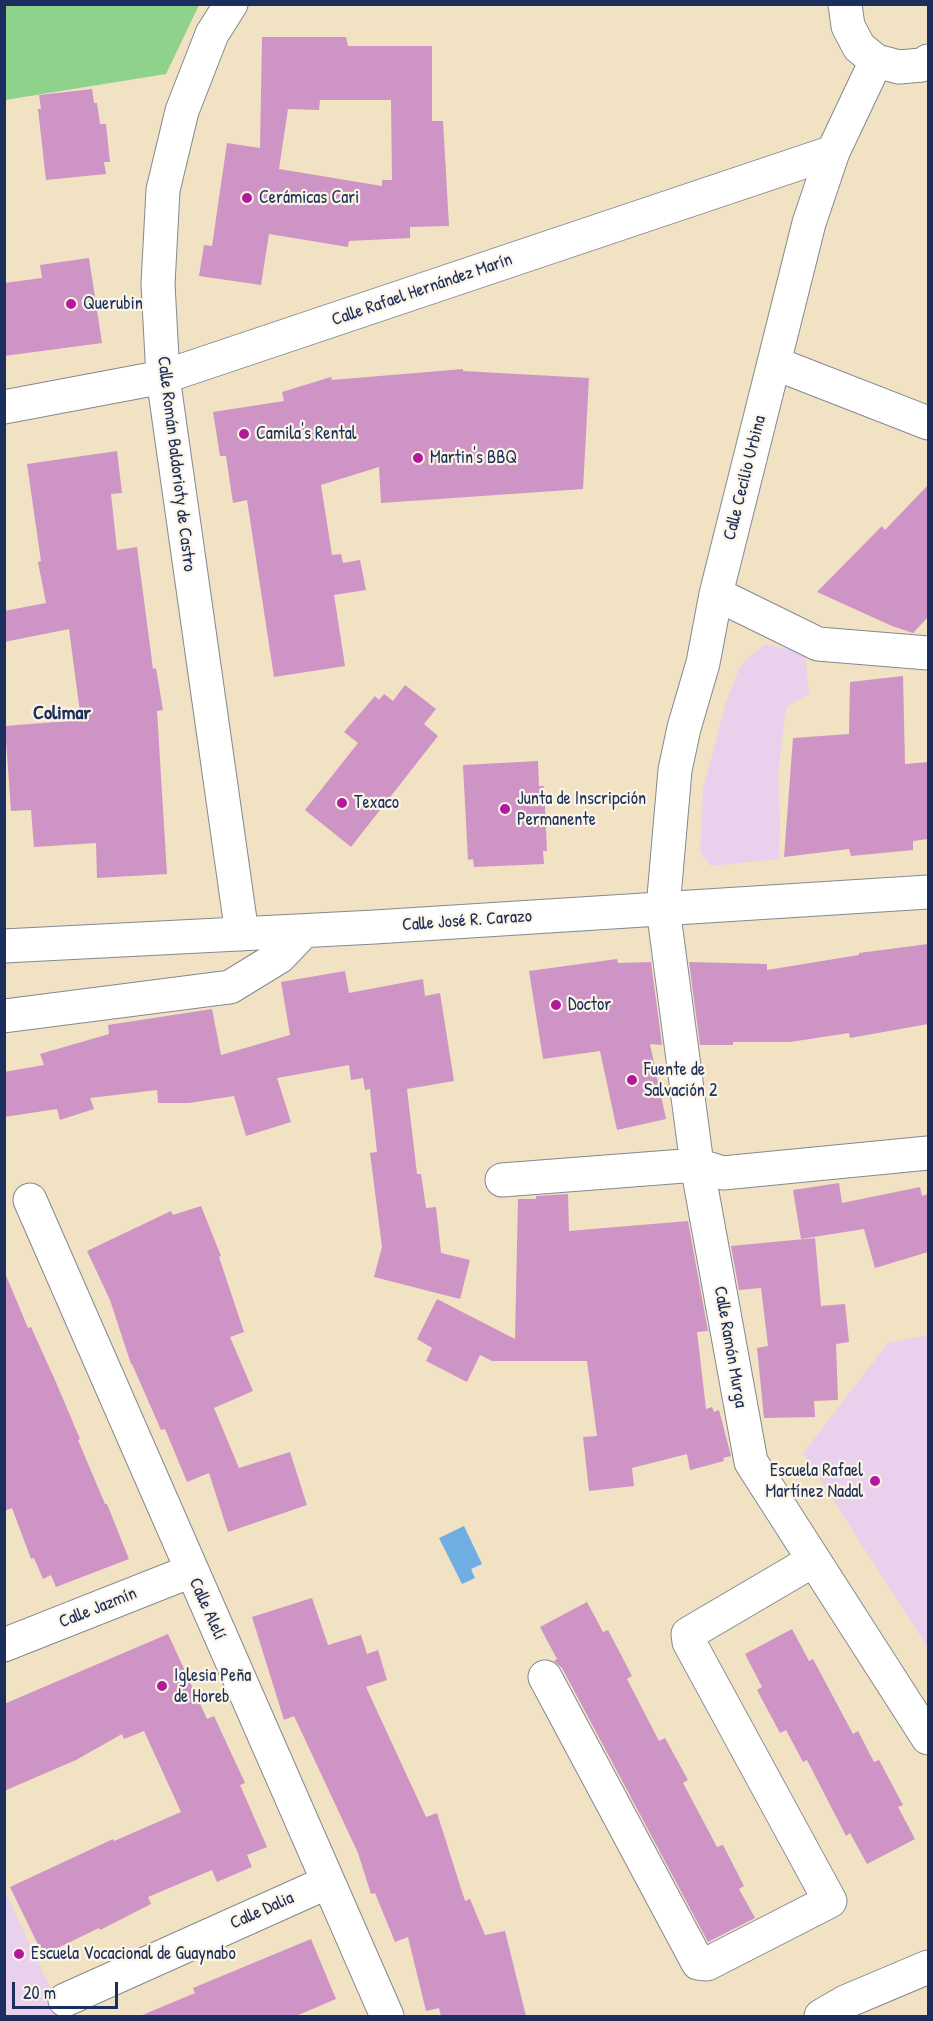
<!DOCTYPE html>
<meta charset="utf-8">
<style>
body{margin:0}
#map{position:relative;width:933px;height:2021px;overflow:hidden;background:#f0e2c3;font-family:"Patrick Hand",sans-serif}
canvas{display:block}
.frame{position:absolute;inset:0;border:6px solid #1b2f5e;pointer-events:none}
.scale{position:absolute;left:12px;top:1982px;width:106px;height:27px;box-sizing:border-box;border:3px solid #1b2f5e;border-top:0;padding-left:8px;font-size:18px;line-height:21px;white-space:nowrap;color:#1b2f5e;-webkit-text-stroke:4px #fcf5e5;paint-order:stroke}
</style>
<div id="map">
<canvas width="933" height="2021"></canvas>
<div class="frame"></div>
<div class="scale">20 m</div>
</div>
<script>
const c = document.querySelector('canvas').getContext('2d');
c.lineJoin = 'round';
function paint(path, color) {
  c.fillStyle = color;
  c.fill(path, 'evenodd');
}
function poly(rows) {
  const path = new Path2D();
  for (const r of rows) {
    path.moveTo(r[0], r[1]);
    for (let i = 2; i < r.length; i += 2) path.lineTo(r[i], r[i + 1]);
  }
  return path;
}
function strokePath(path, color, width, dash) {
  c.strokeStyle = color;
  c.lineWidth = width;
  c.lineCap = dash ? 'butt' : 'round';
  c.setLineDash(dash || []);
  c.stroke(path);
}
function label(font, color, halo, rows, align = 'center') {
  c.font = font + ' "Patrick Hand",sans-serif';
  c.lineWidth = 4.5;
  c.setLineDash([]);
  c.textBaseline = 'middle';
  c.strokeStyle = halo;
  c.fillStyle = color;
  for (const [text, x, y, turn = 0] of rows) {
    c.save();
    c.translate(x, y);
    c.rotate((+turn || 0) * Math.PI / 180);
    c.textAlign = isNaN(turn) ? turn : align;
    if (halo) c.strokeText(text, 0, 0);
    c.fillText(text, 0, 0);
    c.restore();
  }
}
const built = poly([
 [764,645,805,651,809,694,786,707,778,776,780,821,779,859,711,866,700,852,703,790,726,702,741,664],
 [928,1335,928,1648,803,1453,888,1343],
 [5,1891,63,2016,5,2016]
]);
const green = poly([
 [5,4,199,4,199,5,166,74,5,100]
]);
const water = poly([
 [464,1526,482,1564,471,1569,475,1578,462,1584,439,1538]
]);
const building = poly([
 [262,37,346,37,348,46,432,46,432,121,443,121,449,226,410,227,410,238,349,241,348,247,269,234,261,285,199,276,204,245,212,246,227,143,260,148],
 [320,100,391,100,392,180,382,180,382,186,279,169,288,109,319,110],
 [92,89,94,103,97,103,100,124,106,124,110,162,104,162,106,174,46,180,38,109,41,109,39,95],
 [89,258,102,343,4,356,4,283,42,278,40,265],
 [463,369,463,371,589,378,583,489,381,503,379,467,321,485,332,555,341,554,343,563,360,560,366,590,334,595,345,666,274,677,247,500,233,503,226,456,220,456,213,412,284,401,282,392,331,377,332,380],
 [117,451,122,493,111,494,117,550,137,547,153,669,156,668,163,710,157,711,167,874,97,878,96,843,34,847,31,810,11,811,5,726,81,720,69,629,4,642,4,611,46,603,38,562,41,561,27,464],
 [928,485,928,617,913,633,892,626,817,592,882,526,885,530],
 [903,676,905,764,928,762,928,839,913,841,913,850,851,856,849,849,784,857,793,738,849,734,850,682],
 [405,685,436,709,424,724,438,736,351,847,305,810,358,743,344,732,375,696,379,700,384,694,393,701],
 [538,761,539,786,544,786,547,851,543,851,544,864,474,867,473,859,468,860,463,765],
 [928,944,928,1024,850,1038,849,1033,790,1042,733,1042,733,1045,700,1045,689,962,767,964,767,970,859,955,859,953],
 [617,959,618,963,651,962,662,1045,650,1044,666,1119,617,1130,600,1051,543,1059,529,971],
 [345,971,349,993,423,979,425,996,440,993,454,1081,407,1089,417,1174,421,1174,426,1208,436,1207,441,1253,470,1260,460,1299,374,1277,382,1247,370,1153,377,1152,370,1089,365,1090,363,1078,351,1080,349,1065,277,1078,291,1122,246,1136,234,1096,189,1103,158,1103,157,1090,90,1098,94,1109,60,1120,57,1109,4,1117,4,1072,44,1065,40,1054,109,1034,108,1025,212,1009,221,1055,290,1035,281,982],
 [839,1183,842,1203,920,1187,922,1196,928,1194,928,1252,875,1268,864,1229,801,1239,793,1190],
 [568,1194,569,1231,688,1221,708,1331,697,1332,706,1409,712,1407,714,1412,719,1410,731,1456,723,1458,724,1461,690,1470,687,1454,632,1468,634,1486,589,1491,583,1437,597,1436,587,1361,492,1361,480,1355,467,1382,426,1361,432,1348,417,1339,437,1299,515,1339,518,1199,536,1199,536,1196],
 [201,1206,221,1256,219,1257,244,1332,230,1337,253,1391,214,1408,239,1468,290,1452,307,1505,228,1532,209,1473,187,1482,165,1429,161,1430,132,1364,131,1364,110,1300,87,1251,171,1211,173,1215],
 [815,1238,821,1306,845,1304,849,1342,836,1344,838,1400,814,1401,815,1417,764,1418,757,1348,768,1346,761,1288,739,1290,731,1246],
 [5,1273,28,1328,31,1327,55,1380,80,1439,78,1440,105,1504,107,1504,129,1559,56,1587,51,1575,43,1579,34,1558,31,1559,12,1508,4,1511],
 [312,1598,328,1645,361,1635,367,1654,378,1650,387,1680,366,1687,426,1817,437,1813,465,1901,470,1899,485,1935,505,1931,526,2016,441,2016,439,2008,426,2011,408,1937,395,1942,375,1893,371,1894,358,1853,294,1716,284,1720,252,1617],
 [587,1602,603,1632,608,1630,632,1676,627,1679,659,1741,665,1738,688,1780,683,1783,717,1847,723,1845,744,1886,739,1889,755,1918,708,1942,562,1668,554,1661,557,1659,540,1627],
 [792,1629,809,1661,813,1659,853,1734,858,1731,874,1762,879,1760,903,1805,898,1807,915,1839,867,1864,850,1833,846,1836,807,1760,803,1762,786,1730,780,1733,757,1690,762,1687,745,1654],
 [168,1634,207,1719,214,1716,245,1783,240,1785,267,1847,247,1855,252,1867,217,1882,212,1870,148,1897,151,1904,100,1930,99,1928,43,1955,10,1887,113,1839,114,1841,181,1812,144,1731,124,1739,122,1734,76,1760,4,1791,4,1704],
 [311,1939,336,1999,296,2016,140,2016,195,1993,193,1988]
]);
const minor = poly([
 [231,4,212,34,182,111,163,190,158,284,163,377,242,934],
 [845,4,848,26,859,47,876,61,899,67,922,65,928,61],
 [876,61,833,152,809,223,716,594,703,663,684,728,675,770,663,908,697,1165,751,1462,928,1738],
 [774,363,928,423],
 [4,407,163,377,833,152],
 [716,594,818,644,928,653],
 [4,946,375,927,928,892],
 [4,1016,230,987,279,957,304,931],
 [502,1180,697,1165,723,1173,928,1153],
 [30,1200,387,2016],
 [4,1645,191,1571],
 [545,1677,698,1963,707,1964,830,1901,689,1642,688,1634,814,1560],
 [65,2000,328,1882],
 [821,2016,845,2002,928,1967]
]);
const markers = [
 [247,198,6,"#b5179e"],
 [71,304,6,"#b5179e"],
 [244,434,6,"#b5179e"],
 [418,458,6,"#b5179e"],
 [342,803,6,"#b5179e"],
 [505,809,6,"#b5179e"],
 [556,1005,6,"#b5179e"],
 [632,1080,6,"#b5179e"],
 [875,1481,6,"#b5179e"],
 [162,1686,6,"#b5179e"],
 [19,1954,6,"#b5179e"]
];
const poiNames = [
 ["Cerámicas Cari",259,198],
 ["Querubin",83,304],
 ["Camila's Rental",256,434],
 ["Martin's BBQ",430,458],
 ["Junta de Inscripción",517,799],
 ["Permanente",517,820],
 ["Texaco",354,803],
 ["Doctor",568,1005],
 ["Fuente de",644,1070],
 ["Salvación 2",644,1091],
 ["Escuela Rafael",863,1471,"right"],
 ["Martínez Nadal",863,1492,"right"],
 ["Iglesia Peña",174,1676],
 ["de Horeb",174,1697],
 ["Escuela Vocacional de Guaynabo",31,1954]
];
const streetNames = [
 ["Calle Rafael Hernández Marín",422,290,-19],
 ["Calle Román Baldorioty de Castro",176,464,83],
 ["Calle Cecilio Urbina",745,478,-76],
 ["Calle José R. Carazo",467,921,-4],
 ["Calle Ramón Murga",730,1347,80],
 ["Calle Jazmín",98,1608,-22],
 ["Calle Alelí",207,1609,66],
 ["Calle Dalia",262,1911,-24]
];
const neighbourhoodNames = [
 ["Colimar",62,714]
];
paint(built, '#e9d1ed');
paint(green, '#8ed28b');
paint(water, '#6faee2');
paint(building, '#ce94c5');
strokePath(minor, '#868890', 35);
strokePath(minor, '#fff', 33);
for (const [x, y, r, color] of markers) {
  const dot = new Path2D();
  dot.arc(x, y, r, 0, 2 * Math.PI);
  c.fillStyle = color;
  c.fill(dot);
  strokePath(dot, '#fcf5e5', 2);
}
label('18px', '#1b2f5e', '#fcf5e5', poiNames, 'left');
label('18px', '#1b2f5e', '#fcf5e5', streetNames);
label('bold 20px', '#1b2f5e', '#fcf5e5', neighbourhoodNames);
</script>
